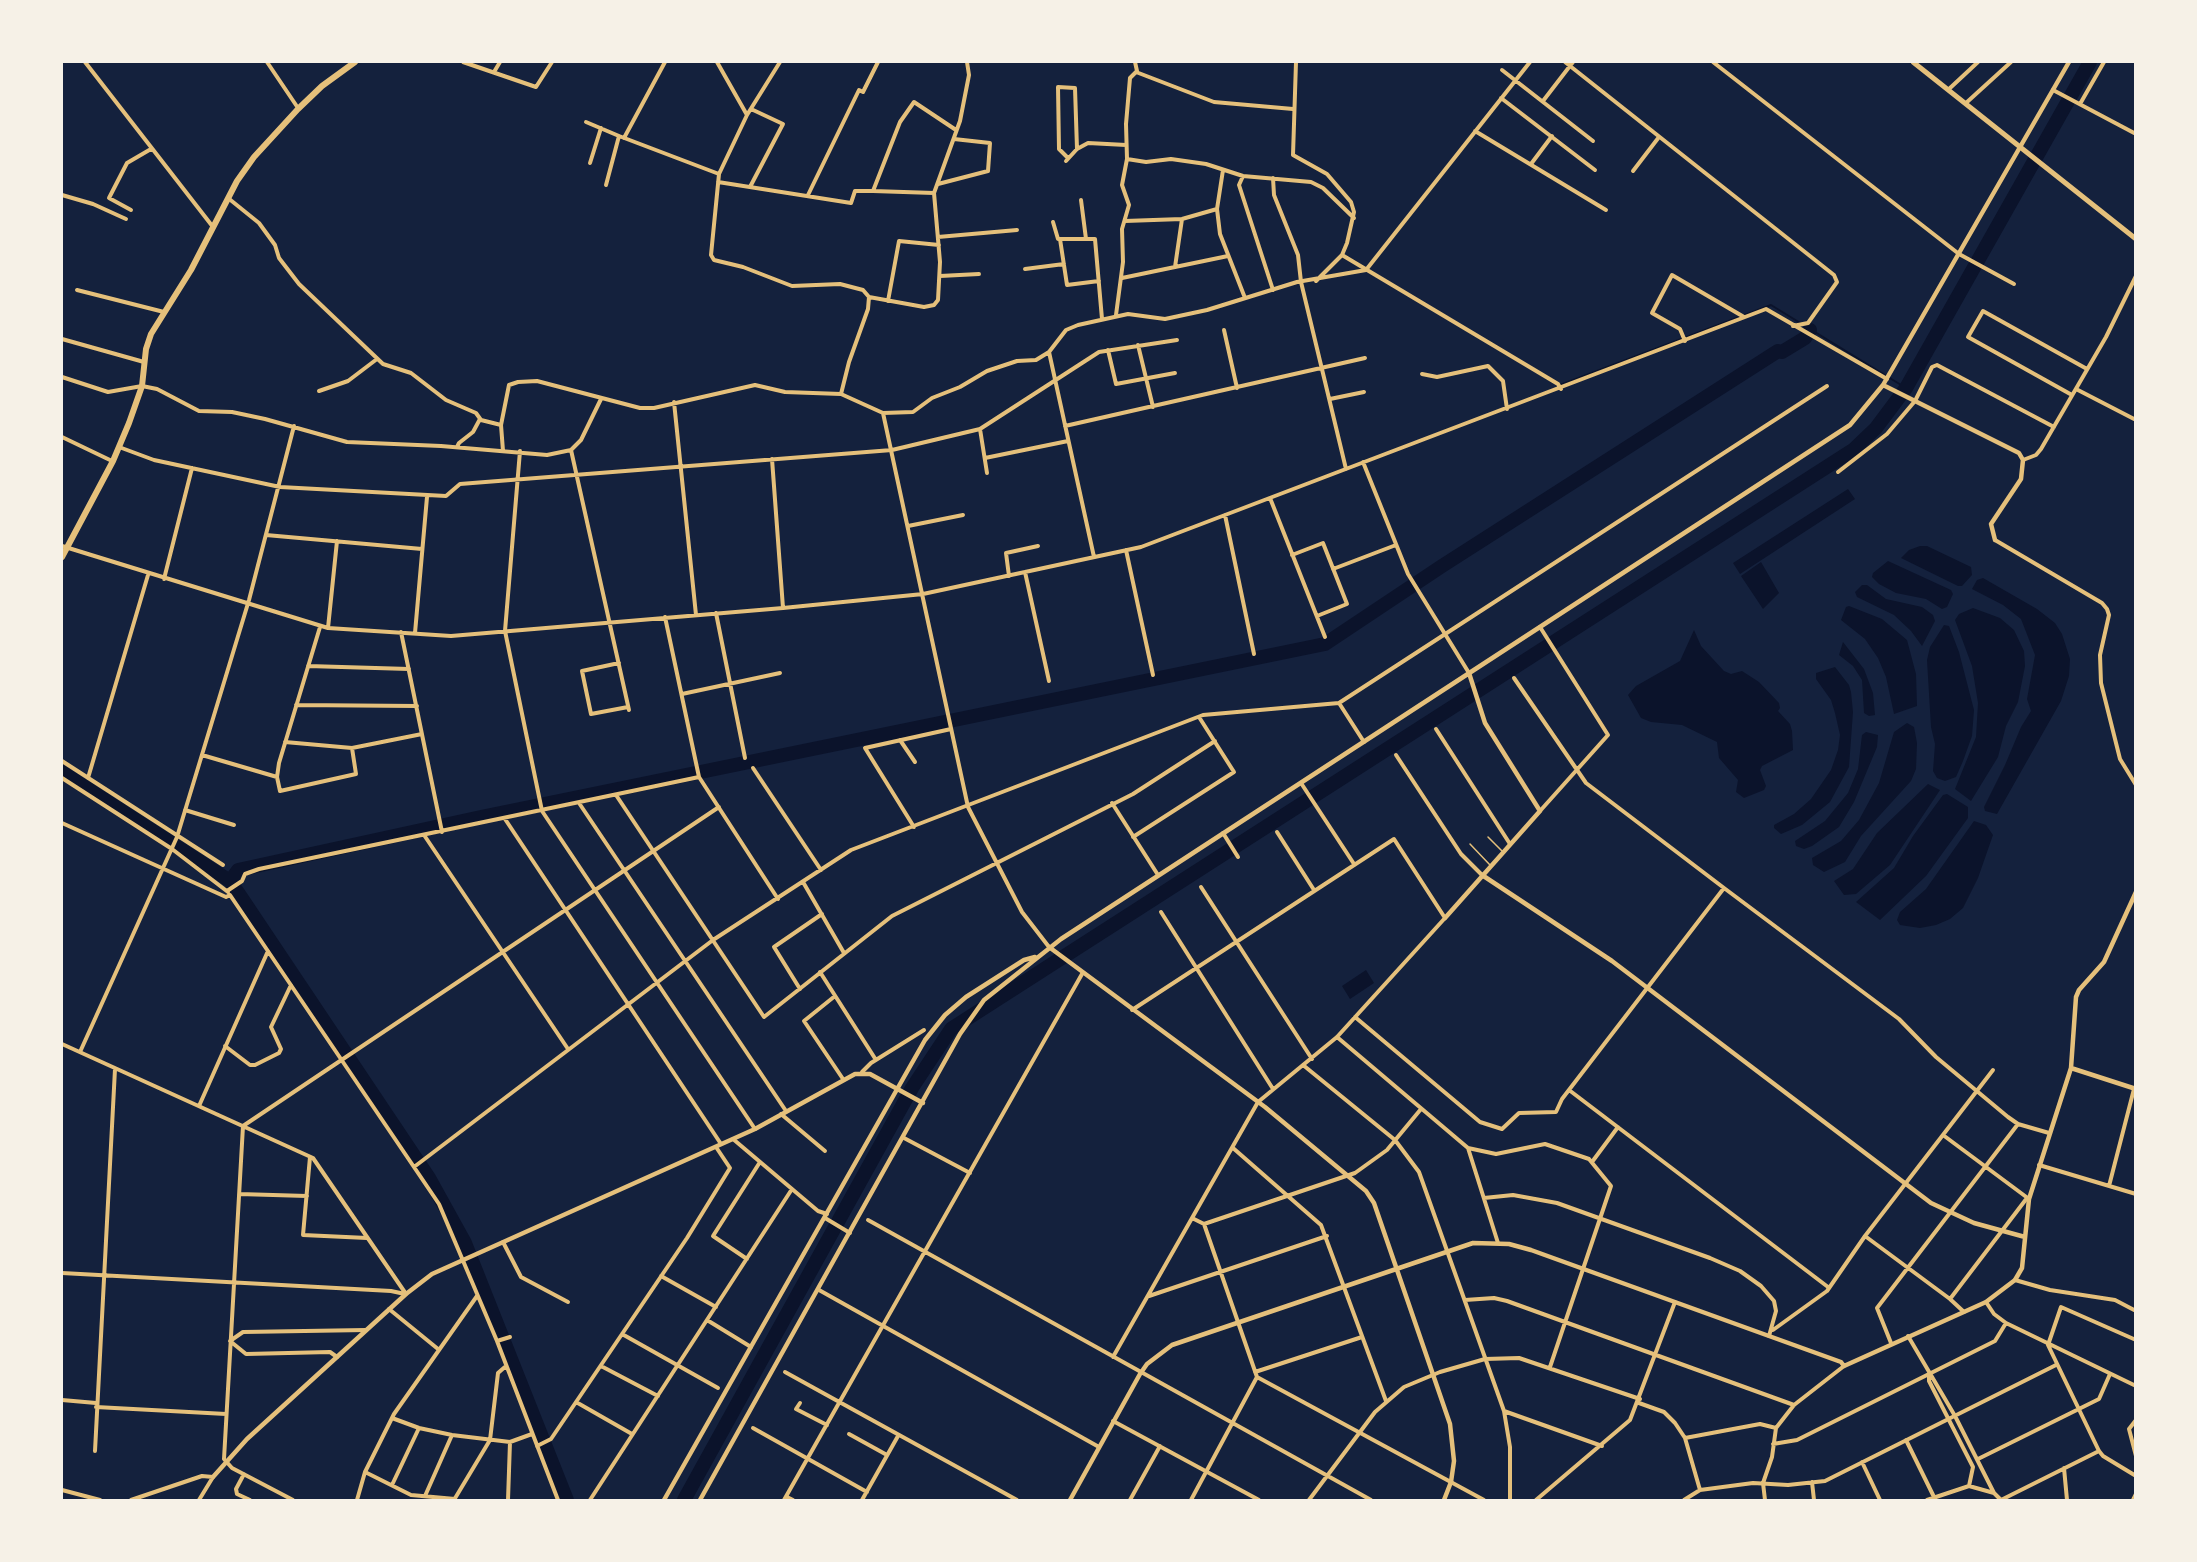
<!DOCTYPE html>
<style>
body{margin:0}
#map{position:relative;width:2197px;height:1562px;overflow:hidden;background:#14213d;font-family:"Exo 2",sans-serif}
canvas{display:block}
.frame{position:absolute;inset:0;border:63px solid #f6f1e7;pointer-events:none}
</style>
<div id="map">
<canvas width="2197" height="1562"></canvas>
<div class="frame"></div>
</div>
<script>
const c = document.querySelector('canvas').getContext('2d');
c.lineJoin = 'round';
function paint(path, color) {
  c.fillStyle = color;
  c.fill(path, 'evenodd');
}
function poly(rows) {
  const path = new Path2D();
  for (const r of rows) {
    path.moveTo(r[0], r[1]);
    for (let i = 2; i < r.length; i += 2) path.lineTo(r[i], r[i + 1]);
  }
  return path;
}
function strokePath(path, color, width, dash) {
  c.strokeStyle = color;
  c.lineWidth = width;
  c.lineCap = dash ? 'butt' : 'round';
  c.setLineDash(dash || []);
  c.stroke(path);
}
const water = poly([
 [1848,489,1855,499,1740,574,1733,563],
 [1920,546,1927,546,1971,567,1972,575,1962,586,1958,586,1901,558,1909,550],
 [1888,561,1951,590,1953,594,1947,607,1942,609,1926,599,1896,593,1879,584,1872,577,1873,573],
 [1761,562,1779,593,1763,609,1741,576],
 [1983,578,2037,609,2055,623,2062,634,2070,659,2069,676,2061,701,1997,814,1985,811,1984,807,2005,765,2021,727,2031,711,2027,699,2035,655,2021,619,2003,605,1972,589,1977,580],
 [1862,585,1867,585,1886,599,1922,607,1933,615,1935,621,1922,646,1911,631,1894,615,1857,597,1855,592],
 [1849,606,1882,619,1907,640,1916,674,1917,706,1894,714,1886,677,1878,658,1865,639,1841,620,1846,607],
 [1973,608,2000,618,2014,630,2024,651,2025,666,2018,702,2006,726,1998,757,1971,801,1955,789,1976,737,1978,703,1972,666,1955,620,1959,614],
 [1944,625,1949,626,1959,652,1974,710,1972,736,1963,761,1956,777,1945,781,1937,778,1933,771,1935,744,1931,727,1927,660,1930,647],
 [1694,630,1701,646,1724,671,1731,674,1742,671,1759,682,1779,703,1780,708,1778,711,1790,724,1792,731,1793,750,1762,766,1760,770,1766,786,1764,790,1744,798,1736,792,1738,780,1719,758,1717,742,1682,725,1651,722,1641,718,1628,695,1636,686,1680,661],
 [1843,642,1864,669,1873,693,1875,715,1869,716,1864,713,1862,680,1853,666,1839,655],
 [1835,667,1849,685,1851,692,1853,712,1849,767,1830,802,1802,825,1781,834,1774,828,1774,825,1794,814,1811,799,1831,770,1838,750,1840,735,1835,713,1831,700,1816,679,1816,673],
 [1907,723,1914,727,1917,743,1916,769,1911,781,1861,836,1845,862,1824,872,1813,865,1812,858,1841,841,1859,820,1879,783,1894,732],
 [1866,732,1878,735,1877,747,1854,802,1839,827,1812,846,1804,849,1796,846,1795,841,1825,821,1848,793,1858,769,1862,735],
 [1928,784,1940,790,1890,865,1856,894,1844,895,1834,881,1853,869,1877,833],
 [1947,794,1968,807,1968,818,1926,876,1880,920,1856,902,1894,868,1913,836,1943,795],
 [1974,821,1986,825,1993,835,1978,878,1963,908,1950,919,1936,925,1920,928,1900,925,1897,920,1900,912,1926,889],
 [1366,970,1374,983,1350,999,1342,986]
]);
const stream = poly([
 [1560,385,1771,305,1906,388]
]);
const river = poly([
 [62,772,230,881,241,897,429,1178,465,1243,567,1500],
 [230,881,238,870,481,817,1325,644,1442,566,1778,351,1782,352,1805,338,1810,330],
 [684,1500,912,1088,951,1029,1853,450,1876,428,1906,388,2090,62]
]);
const service = poly([
 [1488,837,1502,851],
 [1470,844,1490,865]
]);
const minor = poly([
 [85,62,213,227],
 [267,62,298,108],
 [463,62,536,87,552,62],
 [717,62,747,115],
 [780,62,747,115,719,174,711,255,714,260,743,267,792,286,840,284,863,290,869,297,868,309,849,362,841,394],
 [1296,62,1293,155,1327,174,1351,202,1354,212,1347,243,1342,255,1316,281],
 [1565,62,1834,275,1837,282,1808,323,1793,326],
 [1713,62,1959,254,2014,284],
 [1502,70,1593,141],
 [494,72,500,62],
 [1136,72,1214,102,1293,109],
 [1949,89,1978,62],
 [2053,90,2136,134],
 [1501,98,1595,170],
 [1543,101,1573,62],
 [1966,103,2011,62],
 [2080,104,2104,62],
 [586,122,619,136],
 [1475,131,1606,210],
 [624,138,665,62],
 [1068,158,1059,149,1058,87,1075,88,1077,149],
 [1127,159,1146,162,1171,159,1206,164,1243,176,1311,182,1323,188,1354,218],
 [1066,161,1077,149,1088,143,1126,145],
 [590,163,601,128],
 [1531,164,1552,136],
 [1223,170,1217,209,1220,234,1245,298],
 [1633,171,1659,137],
 [1243,176,1239,185,1273,290],
 [1273,178,1274,195,1298,255,1301,282,1346,469],
 [718,182,851,203,855,191,873,191],
 [938,184,988,171,990,143,954,139],
 [606,185,619,136,719,174],
 [750,187,783,124,751,109],
 [934,193,873,191,900,122,914,102,956,130],
 [62,195,93,204,126,219],
 [808,195,859,90,863,92,878,62],
 [228,198,259,223,275,245,279,258,299,284,383,364,411,373,446,400,476,413,481,420,501,425,503,451],
 [1081,200,1086,239],
 [131,210,109,198,127,163,151,149],
 [1125,221,1182,219,1217,209],
 [1053,222,1058,239,1095,239,1102,319],
 [938,237,1017,230],
 [1060,239,1067,285,1099,281],
 [1342,255,1558,384,1561,389],
 [1175,267,1182,219],
 [1025,269,1064,264],
 [940,276,979,274],
 [1122,278,1228,256],
 [77,290,164,312],
 [869,297,924,307,934,305,938,300,940,262,934,193,960,121,969,75,967,62],
 [888,301,899,241,939,245],
 [1116,315,1123,262,1122,229,1129,205,1122,185,1127,159,1126,124,1130,78,1137,71,1135,62],
 [1224,330,1237,388],
 [62,339,144,362],
 [1685,341,1680,329,1652,313,1672,275,1744,317],
 [1138,345,1153,407],
 [1108,350,1116,384,1175,373],
 [1049,352,1094,557],
 [1422,374,1437,377,1488,366,1503,381,1507,409],
 [62,377,108,392,142,386,157,389,199,411,232,412,265,419,347,442,441,446,547,455,571,450,581,440,601,399],
 [2076,389,2136,420],
 [319,391,348,381,377,359],
 [2072,395,1968,337,1983,311,2087,369],
 [1330,399,1364,392],
 [674,402,696,615],
 [883,413,968,807,1022,912,1049,947],
 [501,425,509,385,518,382,537,381,640,408,654,408,755,385,785,392,841,394,883,413,913,412,932,398,960,387,987,371,1017,361,1036,360,1049,352,1066,330,1078,325,1128,314,1165,319,1207,310,1297,282,1366,270,1530,62],
 [1065,426,1365,358],
 [980,429,987,473],
 [62,437,112,461],
 [119,447,154,460,280,487,446,496,460,484,892,450,980,429,1099,352,1177,340],
 [457,447,459,443,473,432,480,419],
 [571,450,629,710],
 [520,451,505,631,542,811,755,1129],
 [985,458,1068,441],
 [772,459,783,608],
 [2023,460,2036,455,2041,449,2106,337,2136,276],
 [1363,462,1408,574,1469,673],
 [1838,472,1887,434,1915,401,1932,367,1937,365,2054,427],
 [1270,498,1325,637],
 [1225,515,1254,654],
 [908,526,963,515],
 [266,535,422,549],
 [1995,540,2102,603,2107,609,2109,615,2100,655,2101,683,2120,759,2136,785],
 [62,546,328,628,451,636,783,608,923,594,1141,547,1766,309,1887,379],
 [1126,550,1153,675],
 [1292,555,1323,543,1347,604,1317,616],
 [1333,569,1396,545],
 [1025,572,1049,681],
 [1009,576,1006,553,1038,546],
 [164,579,192,468],
 [716,613,745,758],
 [665,617,699,777,778,899],
 [320,627,279,763,277,777,280,791,356,774,352,748,422,734],
 [328,628,337,541],
 [401,632,442,832],
 [415,633,427,497],
 [619,663,582,671,591,714,628,707],
 [308,666,409,669],
 [1514,678,1586,783,1724,888],
 [682,694,780,673],
 [1339,703,1364,742],
 [296,705,417,706],
 [1436,729,1510,844],
 [900,740,915,762],
 [285,742,352,748],
 [202,755,277,777],
 [1396,755,1461,854,1482,875],
 [62,761,223,865],
 [753,768,821,870],
 [62,778,172,849,228,892],
 [88,778,148,575],
 [1301,783,1354,864],
 [616,795,764,1017,892,916,1133,794,1215,741],
 [579,803,786,1111],
 [1112,803,1158,875],
 [185,810,234,825],
 [1540,811,1608,735,1540,627],
 [505,819,721,1144],
 [62,823,226,897,230,895,439,1204,497,1341,558,1500],
 [914,827,865,748,951,729],
 [1277,832,1314,890],
 [1223,833,1238,857],
 [424,835,568,1049],
 [1133,837,1234,772,1199,717],
 [803,882,844,953],
 [1201,887,1312,1059],
 [227,891,242,881,245,874,259,869,699,777],
 [1161,912,1273,1089],
 [820,972,876,1060],
 [800,989,774,947,822,914],
 [835,996,804,1021,843,1079],
 [1355,1017,1480,1122,1502,1129,1519,1113,1556,1112,1562,1099,1724,888,1899,1019,1936,1057,2008,1117,2018,1124,2049,1133],
 [1337,1037,1468,1148,1498,1243],
 [62,1044,313,1158,406,1294],
 [225,1046,250,1065,255,1065,279,1053,281,1049,271,1027,291,985],
 [80,1052,177,837,249,600,294,426],
 [1303,1065,1395,1140,1419,1172,1504,1411,1510,1447,1510,1500],
 [862,1072,871,1063,924,1030],
 [1569,1090,1828,1287],
 [199,1106,268,951],
 [781,1114,825,1151],
 [1943,1135,2029,1199],
 [904,1138,970,1173],
 [733,1139,818,1211,827,1214],
 [1233,1148,1321,1225,1386,1401],
 [1468,1148,1496,1154,1545,1144,1589,1159,1611,1186,1550,1367],
 [310,1157,303,1235,367,1238],
 [1592,1162,1618,1127],
 [2039,1165,2136,1194],
 [414,1167,713,940,851,850,1203,715,1339,703,1827,386],
 [2109,1186,2134,1089],
 [239,1194,307,1196],
 [1484,1198,1513,1195,1557,1203,1710,1258,1740,1271,1761,1286,1774,1301,1776,1311,1769,1336],
 [825,1218,850,1233],
 [1192,1218,1204,1224,1355,1173,1387,1150,1421,1109],
 [868,1220,1371,1500],
 [1204,1224,1257,1377,1484,1500],
 [1865,1236,1950,1299,1964,1312],
 [503,1242,521,1277,568,1302],
 [747,1259,713,1236,760,1162],
 [62,1273,391,1291,405,1294],
 [661,1276,716,1307],
 [2015,1280,2050,1290,2115,1300,2136,1311],
 [819,1290,1099,1447],
 [1149,1296,1327,1236],
 [1950,1299,2027,1198],
 [1465,1300,1494,1298,1507,1301,1794,1405],
 [1986,1302,1994,1314,2006,1323,2136,1386],
 [389,1309,438,1349],
 [707,1320,751,1347],
 [1773,1330,1827,1291,1865,1236,1993,1070],
 [622,1334,718,1388],
 [1908,1336,1955,1416,1994,1493,2001,1500],
 [2136,1340,2061,1307,2048,1345,2099,1451,2103,1456,2136,1476],
 [497,1341,510,1337],
 [1891,1343,1877,1308,2018,1124],
 [337,1357,330,1352,246,1354,230,1341,243,1332,366,1330],
 [1113,1357,1258,1102,1337,1037,1445,918,1394,839,1132,1010],
 [601,1366,658,1396],
 [785,1372,1017,1500],
 [1255,1372,1362,1337],
 [1929,1375,1929,1381,1973,1467,1969,1486],
 [62,1400,96,1403],
 [576,1402,632,1434],
 [800,1403,796,1409,827,1425],
 [1639,1403,1664,1412,1675,1423,1685,1438,1700,1490],
 [96,1407,226,1414],
 [1504,1411,1602,1446],
 [392,1418,419,1428,452,1435,510,1442,532,1434],
 [2136,1420,2129,1429,2136,1456],
 [1113,1421,1259,1500],
 [753,1428,867,1492],
 [849,1434,887,1455],
 [1685,1438,1760,1424,1776,1428],
 [1906,1440,1934,1497],
 [1773,1444,1797,1440,1995,1341,2006,1323],
 [537,1446,551,1439,687,1238,730,1168,716,1147],
 [95,1451,115,1069],
 [1978,1459,2099,1399,2110,1374],
 [1862,1462,1880,1500],
 [2064,1468,2067,1500],
 [365,1472,411,1495,455,1499],
 [244,1474,236,1489,237,1494,250,1500],
 [1812,1482,1814,1500],
 [392,1485,419,1428],
 [62,1490,100,1500],
 [425,1496,452,1435],
 [787,1497,793,1500],
 [131,1500,202,1476,213,1477,199,1500],
 [293,1500,232,1468,224,1459,243,1126,719,807],
 [357,1500,365,1472,394,1414,477,1296],
 [454,1500,490,1440,498,1373,506,1366],
 [508,1500,510,1442],
 [590,1500,792,1189],
 [784,1500,1082,974],
 [862,1500,898,1436],
 [1130,1500,1160,1446],
 [1191,1500,1257,1377],
 [1309,1500,1375,1412,1404,1387,1440,1372,1485,1359,1519,1358,1640,1399],
 [1536,1500,1630,1420,1675,1302],
 [1684,1500,1700,1490,1753,1483,1788,1485,1825,1481,2056,1365],
 [1765,1500,1763,1483,1772,1457,1776,1428,1794,1405,1844,1366],
 [1927,1500,1969,1486,1994,1493],
 [2001,1500,2099,1451],
 [2133,1500,2136,1494]
]);
const tertiary = poly([
 [1883,385,2019,453,2023,460,2021,479,1991,524,1995,540],
 [1482,875,1612,961,1931,1203,1974,1223,2025,1237],
 [1445,918,1540,811,1485,723,1469,673],
 [1049,947,1265,1107,1366,1191,1374,1203,1450,1424,1454,1461,1451,1482,1444,1500],
 [2071,1068,2136,1089],
 [213,1477,247,1439,406,1294,432,1274,755,1129,855,1074,870,1074,923,1103],
 [664,1500,925,1040,945,1015,966,997,1024,960,1035,957],
 [700,1500,960,1034,984,1000,1061,939,1850,425,1883,385,2069,62],
 [1070,1500,1140,1374,1147,1364,1172,1345,1473,1243,1509,1244,1531,1250,1769,1336,1841,1362,1844,1366,1986,1302,2015,1280,2022,1268,2029,1199,2071,1068,2076,997,2079,990,2104,962,2136,892]
]);
const secondary = poly([
 [1913,62,2136,239]
]);
const primary = poly([
 [62,557,113,461,129,423,142,386,146,349,151,334,191,270,237,181,254,157,298,109,322,86,355,62]
]);
paint(water, '#0b132b');
strokePath(stream, '#0b132b', 2);
strokePath(river, '#0b132b', 14);
strokePath(service, '#e5c07b', 1.5);
strokePath(minor, '#e5c07b', 4);
strokePath(tertiary, '#e5c07b', 4.5);
strokePath(secondary, '#e5c07b', 5);
strokePath(primary, '#e5c07b', 6);
</script>
